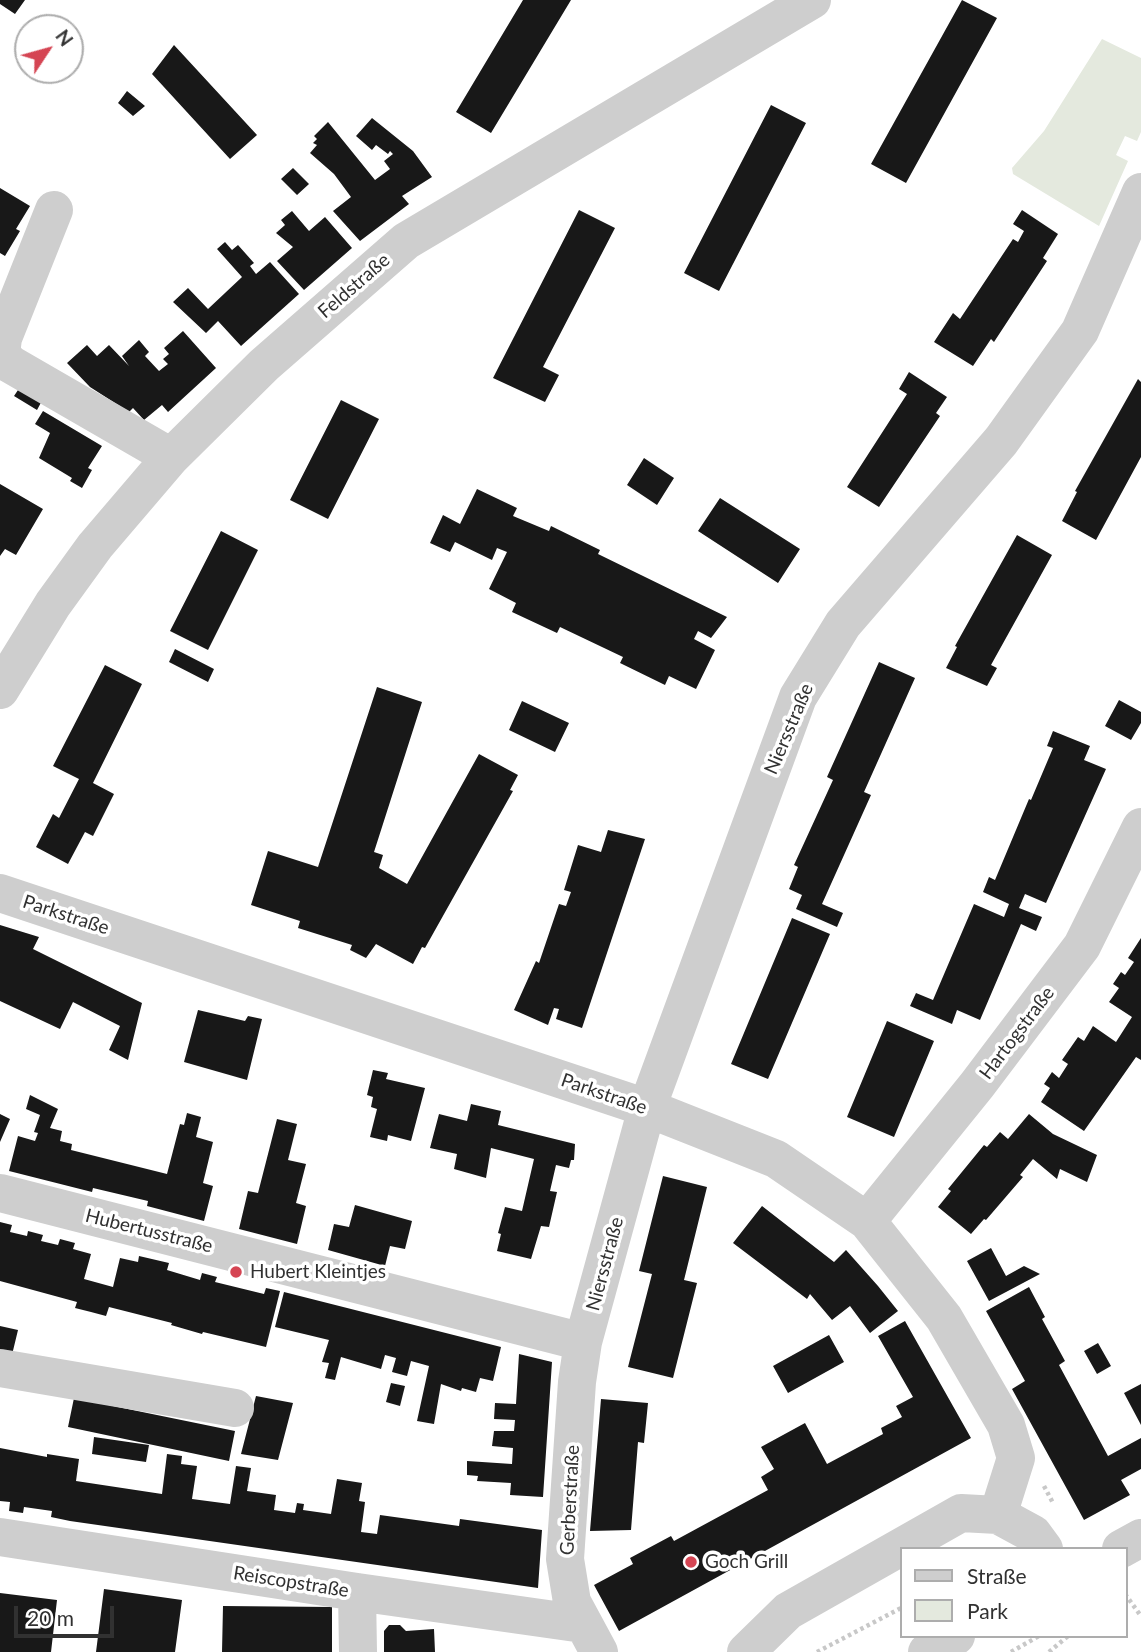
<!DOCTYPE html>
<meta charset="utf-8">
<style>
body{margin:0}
#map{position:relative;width:1141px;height:1652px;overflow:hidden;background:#fff;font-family:Lato,sans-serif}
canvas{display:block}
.legend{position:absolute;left:900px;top:1547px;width:228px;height:91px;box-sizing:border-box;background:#fff;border:2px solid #adadad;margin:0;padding:9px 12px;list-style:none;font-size:21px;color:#313131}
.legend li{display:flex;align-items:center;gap:14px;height:35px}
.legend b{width:35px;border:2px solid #adadad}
.north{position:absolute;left:14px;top:14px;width:70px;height:70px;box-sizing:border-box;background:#fff;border:2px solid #adadad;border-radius:50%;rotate:54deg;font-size:19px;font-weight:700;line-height:28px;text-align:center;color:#313131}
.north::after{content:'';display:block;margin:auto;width:24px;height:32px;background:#d54553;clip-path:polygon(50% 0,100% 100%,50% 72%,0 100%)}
.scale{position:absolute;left:14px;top:1606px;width:100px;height:32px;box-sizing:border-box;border:4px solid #313131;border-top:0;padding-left:9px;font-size:21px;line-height:24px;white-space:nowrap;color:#313131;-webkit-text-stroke:5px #fff;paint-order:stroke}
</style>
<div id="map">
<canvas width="1141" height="1652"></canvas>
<ul class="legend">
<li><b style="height:9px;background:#cecece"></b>Straße</li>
<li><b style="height:19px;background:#e4e9de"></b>Park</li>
</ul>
<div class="north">N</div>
<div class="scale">20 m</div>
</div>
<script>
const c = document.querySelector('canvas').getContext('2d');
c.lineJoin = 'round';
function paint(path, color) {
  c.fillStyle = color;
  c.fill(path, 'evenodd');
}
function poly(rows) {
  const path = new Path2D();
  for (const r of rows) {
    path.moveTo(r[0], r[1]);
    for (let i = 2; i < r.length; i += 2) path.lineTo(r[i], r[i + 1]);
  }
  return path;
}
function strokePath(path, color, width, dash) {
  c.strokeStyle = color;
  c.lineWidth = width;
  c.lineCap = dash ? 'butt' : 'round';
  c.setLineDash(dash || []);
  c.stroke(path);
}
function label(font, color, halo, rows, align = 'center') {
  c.font = font + ' Lato,sans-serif';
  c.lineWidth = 7;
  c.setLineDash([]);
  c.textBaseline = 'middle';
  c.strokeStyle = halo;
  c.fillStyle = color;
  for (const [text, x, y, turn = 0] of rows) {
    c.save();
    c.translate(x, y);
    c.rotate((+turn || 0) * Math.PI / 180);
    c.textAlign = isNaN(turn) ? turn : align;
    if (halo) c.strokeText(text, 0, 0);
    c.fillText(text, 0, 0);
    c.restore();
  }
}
const green = poly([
 [1102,39,1141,58,1141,132,1137,141,1125,136,1116,155,1128,161,1099,226,1013,174,1012,168,1044,131]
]);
const building = poly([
 [0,0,25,0,15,14,0,4],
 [523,0,571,0,491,133,456,112],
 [962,0,997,18,906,183,871,164],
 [174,45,257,135,230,159,152,74],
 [127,91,145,106,133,116,118,103],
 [771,105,806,123,719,291,684,273],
 [372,118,413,151,432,177,402,196,409,204,360,241,333,211,351,197,334,174,310,153,317,145,313,143,317,139,314,136,328,122,375,180,390,169,384,161,393,154,390,151,388,154,376,145,372,150,356,136],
 [293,168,309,184,297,195,281,179],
 [0,188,30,206,16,229,20,231,5,256,0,253],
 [579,210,615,228,543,367,559,375,545,402,493,378],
 [1022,210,1058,234,1043,258,1047,261,994,342,991,339,973,366,934,342,953,313,960,319,1013,239,1018,242,1024,231,1013,224],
 [292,211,309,231,325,217,352,248,304,290,277,261,293,247,276,233,285,225,281,220],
 [225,242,232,250,238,245,254,263,250,266,256,274,270,262,299,294,241,346,218,321,206,333,173,302,188,288,208,309,242,277,217,249],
 [183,331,216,368,168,412,162,405,144,420,133,408,129,412,90,387,67,363,87,345,97,356,109,345,129,366,122,356,139,340,149,352,145,356,159,371,168,364,163,359,169,354,164,348],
 [909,372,947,397,936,413,940,416,879,507,847,487,907,394,899,389],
 [1138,379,1141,382,1141,457,1096,540,1062,521,1077,492,1075,491],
 [22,384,44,397,37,410,14,396],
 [341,400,379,419,328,519,290,500],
 [43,411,102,446,88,468,92,470,82,488,70,481,72,478,39,458,50,433,35,424],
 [644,458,674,478,657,505,627,485],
 [0,484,43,509,16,555,5,549,0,556],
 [477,489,517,508,513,516,549,531,551,526,600,550,598,554,727,617,711,638,698,631,694,639,715,650,696,689,669,676,665,685,620,663,623,657,560,627,557,633,512,612,516,603,489,589,507,552,497,548,492,560,455,542,450,552,430,543,443,515,460,524],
 [720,498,800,549,778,583,698,531],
 [221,531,258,550,208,650,170,631],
 [1017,535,1052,555,991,665,997,668,987,686,946,668,957,647,955,646],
 [175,649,214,669,208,682,169,662],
 [879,662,915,678,864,792,871,795,822,904,843,913,837,927,796,909,802,895,789,889,798,867,794,865,833,780,827,777],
 [105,665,142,684,93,783,114,794,93,836,85,832,68,864,36,847,53,814,59,818,79,779,53,766],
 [377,687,422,702,374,852,383,855,379,868,407,884,479,754,518,775,510,790,513,791,425,948,422,947,413,964,376,944,366,958,350,950,352,945,298,928,300,921,251,905,268,851,318,867],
 [1119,700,1141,712,1141,723,1131,740,1105,726],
 [522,701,569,723,555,752,509,730],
 [1053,731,1090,746,1084,760,1106,769,1046,903,1025,894,1019,908,1042,917,1036,931,1021,924,980,1020,957,1010,952,1024,910,1006,916,993,933,1000,974,904,1004,917,1009,904,983,892,989,877,995,880,1029,799,1031,800,1053,748,1047,746],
 [608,830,645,839,582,1028,556,1019,559,1009,554,1008,548,1025,514,1010,536,961,539,963,559,904,566,906,571,892,564,890,578,845,601,852],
 [792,918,830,934,768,1079,731,1064],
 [0,925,39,937,33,949,142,1003,128,1060,109,1050,120,1026,73,1002,60,1029,0,1001],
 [1141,938,1141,1060,1136,1057,1084,1131,1041,1102,1050,1088,1044,1084,1052,1072,1059,1078,1068,1064,1062,1060,1078,1037,1084,1041,1093,1026,1116,1042,1132,1017,1109,1002,1119,988,1113,984,1121,972,1125,975,1134,962,1128,958],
 [198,1010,245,1021,248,1016,262,1019,247,1080,184,1062],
 [887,1021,934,1041,894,1137,847,1117],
 [373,1070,388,1073,386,1079,425,1088,411,1141,388,1135,387,1141,370,1137,377,1109,371,1107,373,1097,367,1095],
 [30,1095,58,1109,50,1128,62,1131,60,1141,72,1144,71,1150,167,1174,180,1124,184,1125,187,1113,201,1117,196,1137,213,1142,203,1183,213,1186,204,1221,147,1206,148,1201,93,1188,92,1192,9,1171,18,1136,35,1141,38,1133,34,1132,40,1115,26,1109],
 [471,1104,501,1111,498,1125,575,1144,574,1160,571,1160,569,1168,556,1165,550,1191,557,1192,549,1227,541,1226,531,1259,497,1251,501,1234,498,1233,505,1207,522,1211,534,1159,491,1148,486,1178,454,1169,457,1154,430,1148,439,1114,467,1121],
 [0,1114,10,1119,0,1142],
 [1029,1114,1053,1134,1097,1155,1087,1182,1060,1169,1057,1179,1033,1159,1020,1175,1023,1177,986,1220,984,1219,971,1234,938,1207,951,1191,948,1189,984,1145,987,1147,1000,1132,1008,1139],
 [277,1119,297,1124,288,1160,306,1164,296,1203,306,1206,297,1244,239,1229,248,1191,258,1193],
 [663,1176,707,1187,684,1280,697,1283,673,1378,628,1367,652,1274,639,1271],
 [355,1205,412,1221,405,1249,390,1246,385,1266,328,1250,334,1224,349,1227],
 [762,1206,834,1262,846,1250,878,1286,898,1311,870,1333,850,1306,832,1320,810,1294,807,1299,733,1243],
 [0,1222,12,1225,10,1232,27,1236,28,1231,43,1235,41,1241,58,1245,60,1239,75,1243,73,1249,91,1254,84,1279,113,1287,120,1258,138,1262,139,1256,169,1263,167,1270,200,1280,202,1273,217,1277,215,1282,264,1294,266,1288,280,1291,266,1347,203,1332,202,1334,171,1325,172,1323,109,1307,106,1316,91,1312,75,1308,77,1302,0,1281],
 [991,1248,1006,1276,1024,1266,1040,1274,989,1301,967,1261],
 [1029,1287,1045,1317,1042,1319,1065,1361,1059,1365,1108,1456,1141,1438,1141,1469,1121,1480,1130,1495,1084,1520,1012,1389,1025,1381,986,1311],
 [284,1292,501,1347,493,1381,480,1378,476,1392,462,1388,461,1391,441,1384,434,1424,417,1421,429,1366,411,1361,407,1376,392,1372,396,1358,385,1355,381,1369,341,1357,335,1380,325,1378,329,1363,322,1362,329,1340,275,1327],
 [905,1321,971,1438,619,1631,594,1585,633,1564,630,1558,671,1536,674,1541,768,1490,761,1477,774,1469,761,1447,805,1423,827,1464,883,1434,881,1428,902,1417,896,1406,913,1397,878,1336],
 [0,1326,18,1330,11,1359,0,1356],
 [829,1335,844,1362,788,1393,773,1366],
 [1098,1343,1111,1366,1097,1374,1084,1351],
 [519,1354,552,1362,543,1497,510,1495,511,1483,477,1481,478,1476,467,1475,467,1461,512,1464,513,1448,492,1446,494,1431,514,1431,515,1420,494,1419,495,1403,516,1404],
 [391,1383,405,1386,400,1406,386,1402],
 [1141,1384,1141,1425,1124,1393],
 [256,1396,293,1403,278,1460,241,1454],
 [74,1398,235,1431,229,1461,68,1427],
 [601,1399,648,1403,644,1443,638,1442,631,1530,590,1531],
 [94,1437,149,1445,146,1462,92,1454],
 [0,1448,47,1457,47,1454,79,1459,76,1481,162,1494,167,1454,182,1456,181,1464,197,1466,192,1499,230,1504,236,1466,251,1468,247,1491,276,1495,274,1510,295,1513,297,1503,304,1504,303,1510,331,1514,337,1479,362,1483,359,1501,365,1502,361,1532,377,1534,380,1515,459,1526,460,1519,542,1530,538,1588,70,1521,51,1517,52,1511,24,1507,23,1513,9,1511,10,1502,0,1501],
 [104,1589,182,1600,175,1652,96,1652],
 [0,1593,57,1600,51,1652,0,1652],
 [223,1606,332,1607,332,1652,222,1652],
 [389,1625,400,1625,406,1631,434,1629,435,1652,384,1652,384,1631]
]);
const path = poly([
 [1044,1486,1053,1503],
 [1125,1594,1141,1616],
 [817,1652,901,1608],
 [1011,1652,1039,1636],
 [1049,1652,1068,1636]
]);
const minor = poly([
 [54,210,3,338,1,354,10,364,171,457],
 [0,690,53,604,95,546,171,457,264,365,406,241,812,0],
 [0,893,647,1108,776,1159,867,1221,944,1318,1006,1425,1016,1458,998,1515],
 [0,1193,583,1342],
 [867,1221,977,1085,1082,946,1141,827],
 [0,1368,235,1408],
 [0,1537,357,1592,583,1624],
 [1121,1549,1141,1538],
 [357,1592,358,1652],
 [599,1652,572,1602,565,1559,577,1382,583,1342,647,1108,798,697,843,624,1001,441,1080,331,1141,192],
 [746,1652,788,1611,961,1513,998,1515,1033,1534,1044,1549],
 [927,1652,956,1636]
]);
const markers = [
 [236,1272,7,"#d54553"],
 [691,1562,7,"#d54553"]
];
const streetNames = [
 ["Feldstraße",354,286,-41],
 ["Niersstraße",789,729,-67],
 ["Parkstraße",66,915,18],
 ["Hartogstraße",1017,1033,-53],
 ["Parkstraße",604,1094,19],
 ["Hubertusstraße",149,1231,14],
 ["Niersstraße",605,1264,-75],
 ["Gerberstraße",570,1500,-87],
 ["Reiscopstraße",291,1582,9]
];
const poiNames = [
 ["Hubert Kleintjes",250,1272],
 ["Goch Grill",705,1562]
];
paint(green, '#e4e9de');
paint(building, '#181818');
strokePath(path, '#c8c8c8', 4.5, [3.5, 3.5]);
strokePath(minor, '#cecece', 38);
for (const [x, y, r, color] of markers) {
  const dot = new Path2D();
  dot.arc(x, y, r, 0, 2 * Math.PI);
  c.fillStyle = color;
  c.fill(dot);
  strokePath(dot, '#fff', 2.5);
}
label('19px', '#313131', '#fff', streetNames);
label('19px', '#313131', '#fff', poiNames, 'left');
</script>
